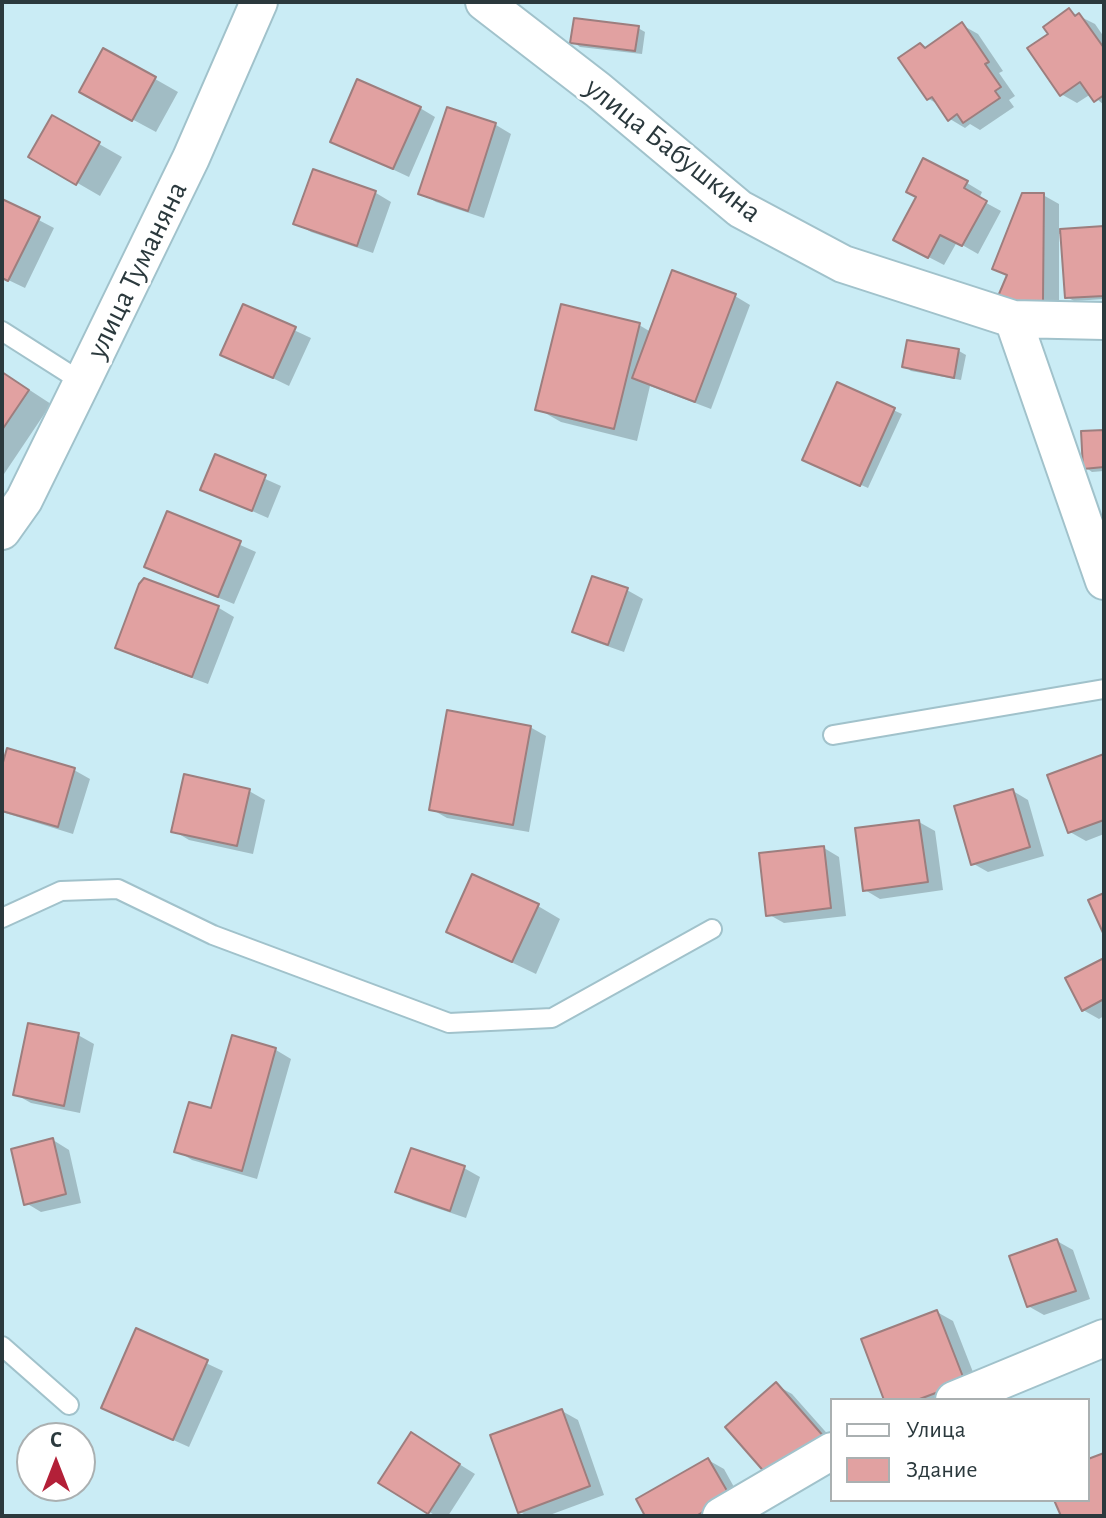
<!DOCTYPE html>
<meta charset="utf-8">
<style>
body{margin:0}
#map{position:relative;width:1106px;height:1518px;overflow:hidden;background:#caecf5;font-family:"Alegreya Sans",sans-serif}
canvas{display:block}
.frame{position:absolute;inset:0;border:4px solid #2b393d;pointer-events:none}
.legend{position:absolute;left:830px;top:1398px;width:260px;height:104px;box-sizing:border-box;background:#fff;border:2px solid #aab0b1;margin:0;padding:10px 14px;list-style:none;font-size:24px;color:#2b393d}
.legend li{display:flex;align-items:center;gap:16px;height:40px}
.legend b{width:40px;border:2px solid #aab0b1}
.north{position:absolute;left:16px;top:1422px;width:80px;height:80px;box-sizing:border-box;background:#fff;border:2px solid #aab0b1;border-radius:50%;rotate:0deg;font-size:22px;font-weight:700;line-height:32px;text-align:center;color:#2b393d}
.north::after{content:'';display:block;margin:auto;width:28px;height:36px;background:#b32038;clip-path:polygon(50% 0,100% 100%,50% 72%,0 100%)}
</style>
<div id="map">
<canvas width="1106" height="1518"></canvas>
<div class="frame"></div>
<ul class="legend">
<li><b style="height:10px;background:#fff"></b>Улица</li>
<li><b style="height:22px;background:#e1a1a1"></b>Здание</li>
</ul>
<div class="north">С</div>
</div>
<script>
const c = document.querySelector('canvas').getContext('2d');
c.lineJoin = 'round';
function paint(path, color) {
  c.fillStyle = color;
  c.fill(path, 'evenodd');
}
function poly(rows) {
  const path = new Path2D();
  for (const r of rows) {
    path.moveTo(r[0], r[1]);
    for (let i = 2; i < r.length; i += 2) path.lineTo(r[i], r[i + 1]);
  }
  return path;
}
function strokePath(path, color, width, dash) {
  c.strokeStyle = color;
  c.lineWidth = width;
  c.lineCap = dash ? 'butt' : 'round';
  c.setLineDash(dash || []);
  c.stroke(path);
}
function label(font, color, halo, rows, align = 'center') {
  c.font = font + ' "Alegreya Sans",sans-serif';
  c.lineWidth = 7;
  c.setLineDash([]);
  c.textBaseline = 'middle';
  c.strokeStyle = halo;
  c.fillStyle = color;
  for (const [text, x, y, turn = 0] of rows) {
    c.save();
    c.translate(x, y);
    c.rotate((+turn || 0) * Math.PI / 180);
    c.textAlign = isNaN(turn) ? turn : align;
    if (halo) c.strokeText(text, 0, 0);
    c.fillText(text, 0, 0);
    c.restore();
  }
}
const shadow = poly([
 [1069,11,1095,24,1104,37,1104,105,1091,94,1077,103,1061,94],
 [962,25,978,34,1003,71,999,73,1015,96,1009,100,1014,107,980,130,970,124,965,128,950,119,941,106,929,99,920,45,927,49],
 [638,28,645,32,642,54,580,47,573,42],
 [104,50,178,92,156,132,104,104],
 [420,108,435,117,409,177,332,141],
 [448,110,496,125,511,134,484,218,436,202,421,193],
 [53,118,122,157,100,196,31,156],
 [314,171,376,193,391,202,373,253,311,232,296,223],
 [967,183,982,192,979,199,1001,211,978,254,957,242,944,265,911,248,918,197],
 [1043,195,1059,204,1059,231,1104,228,1104,299,1074,301,1067,297,1062,234,1059,234,1059,309,1014,309,1008,276,994,268],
 [2,201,54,228,25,288,2,277],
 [735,296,750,305,711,409,650,386,637,441,561,422,538,409,639,325,651,332],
 [244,307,311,338,289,386,223,354],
 [909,342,959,351,966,355,961,380,911,371,904,366],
 [2,372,51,404,2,477],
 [838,385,902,414,868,488,812,463],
 [1104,432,1104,471,1092,472,1085,467],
 [216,457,281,486,268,518,202,489],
 [168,513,256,552,234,604,162,575,147,566],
 [145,580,219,608,234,617,208,684,133,656,118,647],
 [627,590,643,599,624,652,590,640,574,631],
 [530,727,546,736,529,832,447,818,431,809],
 [1104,756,1104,834,1086,841,1070,832],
 [74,770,90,779,73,834,2,812,2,773],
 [249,791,265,800,253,854,189,840,174,831],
 [1013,791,1028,800,1044,856,988,872,972,863],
 [919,822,935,831,943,890,880,899,865,890],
 [824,848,839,857,846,916,784,923,768,914],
 [538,906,560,919,536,974,448,932],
 [1104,960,1104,1016,1099,1019,1083,1010],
 [78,1035,94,1044,80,1113,31,1103,15,1094],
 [233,1037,276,1050,291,1059,257,1179,192,1160,177,1151,212,1110],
 [53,1140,69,1150,81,1203,41,1212,26,1203],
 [464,1168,480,1177,466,1218,413,1200,398,1191],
 [1057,1241,1073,1250,1090,1299,1044,1315,1028,1306],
 [937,1312,953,1321,980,1390,954,1400,887,1400],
 [137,1331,223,1371,189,1447,119,1416],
 [776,1385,792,1394,832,1439,832,1454],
 [562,1411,578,1420,604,1495,547,1516,527,1516,519,1511],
 [427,1444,475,1474,448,1516,436,1516,381,1482],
 [708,1460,724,1469,744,1505,726,1516,648,1516]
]);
const building = poly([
 [1069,8,1075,16,1079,13,1104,48,1104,95,1094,102,1080,82,1060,96,1027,48,1048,34,1043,27,1069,8],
 [574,18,639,26,635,51,570,43,574,18],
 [962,22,989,62,985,64,1001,87,995,91,1000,98,963,123,957,114,948,121,932,97,927,100,898,58,920,43,925,48,962,22],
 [103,48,156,77,132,121,79,92,103,48],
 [357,79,421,107,393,169,330,142,357,79],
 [447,107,496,123,468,211,418,194,447,107],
 [52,115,100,142,76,185,28,157,52,115],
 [923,158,968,181,964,188,987,201,962,246,940,235,928,258,893,240,916,197,906,192,923,158],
 [313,169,376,191,357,246,293,224,313,169],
 [1022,193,1044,193,1043,301,996,301,1007,275,992,269,1022,193],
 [2,199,40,217,8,281,2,278,2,199],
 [1104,226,1104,296,1065,298,1060,229,1104,226],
 [672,270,736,294,695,402,632,378,672,270],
 [243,304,296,327,273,378,220,355,243,304],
 [561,304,640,323,614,429,535,410,561,304],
 [907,340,959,349,954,378,902,367,907,340],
 [2,372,29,390,2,430,2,372],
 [837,382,895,408,860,486,802,460,837,382],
 [1104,430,1104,467,1083,469,1081,431,1104,430],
 [215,454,266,475,252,511,200,490,215,454],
 [167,511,241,541,218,597,144,567,167,511],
 [592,576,628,588,608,645,572,632,592,576],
 [144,578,219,606,192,677,115,648,139,584,144,578],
 [447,710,531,726,513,825,429,810,447,710],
 [7,748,75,768,58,827,2,811,2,766,7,748],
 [1104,754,1104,820,1068,833,1047,775,1104,754],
 [184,774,250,789,237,846,171,832,184,774],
 [1013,789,1030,847,971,865,954,806,1013,789],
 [919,820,928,882,863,891,855,828,919,820],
 [824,846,831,908,766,916,759,853,824,846],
 [472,874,539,904,512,962,446,932,472,874],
 [1104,893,1104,935,1088,900,1104,893],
 [1104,958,1104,999,1082,1011,1065,978,1104,958],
 [28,1023,79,1033,64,1106,13,1095,28,1023],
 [232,1035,276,1048,242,1171,174,1152,189,1102,211,1108,232,1035],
 [53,1138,66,1194,24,1205,11,1149,53,1138],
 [411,1148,465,1166,450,1211,395,1192,411,1148],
 [1057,1239,1076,1291,1027,1307,1009,1256,1057,1239],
 [937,1310,965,1382,917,1400,884,1400,861,1339,937,1310],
 [136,1328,208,1360,173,1440,101,1408,136,1328],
 [776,1382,825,1438,774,1483,725,1427,776,1382],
 [562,1409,590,1486,518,1513,490,1435,562,1409],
 [411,1432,460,1464,428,1514,378,1483,411,1432],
 [1104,1453,1104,1516,1061,1516,1054,1500,1088,1500,1088,1459,1104,1453],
 [708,1458,730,1496,696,1516,645,1516,636,1499,708,1458]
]);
const service = poly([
 [2,331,82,382],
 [833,735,1104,689],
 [2,918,61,891,118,889,213,935,449,1023,552,1018,712,929],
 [2,1346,69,1405]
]);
const minor = poly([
 [484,2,598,90,740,209,843,264,1013,319,1104,321],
 [1013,319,1104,581],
 [2,531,24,500,82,382,191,158,259,2],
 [954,1400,1104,1338],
 [721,1516,832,1451]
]);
const streetNames = [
 ["улица Бабушкина",673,150,38],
 ["улица Туманяна",137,270,-64]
];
paint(shadow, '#0003');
paint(building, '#e1a1a1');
strokePath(building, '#9d7e7e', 2);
strokePath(service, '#a1c2cb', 22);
strokePath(minor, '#a1c2cb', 40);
strokePath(service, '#fff', 18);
strokePath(minor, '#fff', 36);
label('30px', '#2b393d', '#fff', streetNames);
</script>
